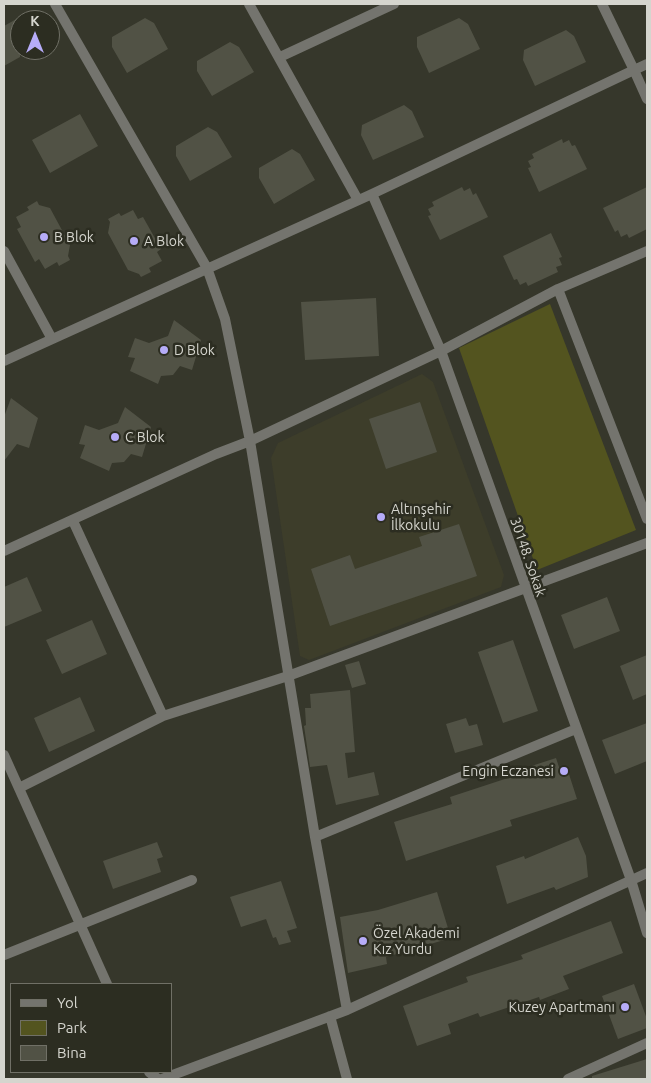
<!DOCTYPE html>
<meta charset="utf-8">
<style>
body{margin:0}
#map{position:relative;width:651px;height:1083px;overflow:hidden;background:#36372b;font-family:Ubuntu,sans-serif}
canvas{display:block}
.frame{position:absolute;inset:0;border:5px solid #d5d5ce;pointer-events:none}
.legend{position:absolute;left:10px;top:983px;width:162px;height:90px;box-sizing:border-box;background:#2c2d21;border:1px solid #707066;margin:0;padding:6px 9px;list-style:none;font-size:15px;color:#d5d5ce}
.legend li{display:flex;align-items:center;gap:10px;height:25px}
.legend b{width:25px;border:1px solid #707066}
.north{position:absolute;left:10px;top:10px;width:50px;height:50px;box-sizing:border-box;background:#2c2d21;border:1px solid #707066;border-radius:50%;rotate:0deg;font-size:14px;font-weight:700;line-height:20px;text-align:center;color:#d5d5ce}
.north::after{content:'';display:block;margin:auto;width:18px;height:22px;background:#b6acf8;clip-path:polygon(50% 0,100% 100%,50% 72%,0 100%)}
</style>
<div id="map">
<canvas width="651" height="1083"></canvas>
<div class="frame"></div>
<ul class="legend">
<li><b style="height:6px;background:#74746e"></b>Yol</li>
<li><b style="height:14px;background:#53541f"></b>Park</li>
<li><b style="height:14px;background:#515245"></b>Bina</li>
</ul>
<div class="north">K</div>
</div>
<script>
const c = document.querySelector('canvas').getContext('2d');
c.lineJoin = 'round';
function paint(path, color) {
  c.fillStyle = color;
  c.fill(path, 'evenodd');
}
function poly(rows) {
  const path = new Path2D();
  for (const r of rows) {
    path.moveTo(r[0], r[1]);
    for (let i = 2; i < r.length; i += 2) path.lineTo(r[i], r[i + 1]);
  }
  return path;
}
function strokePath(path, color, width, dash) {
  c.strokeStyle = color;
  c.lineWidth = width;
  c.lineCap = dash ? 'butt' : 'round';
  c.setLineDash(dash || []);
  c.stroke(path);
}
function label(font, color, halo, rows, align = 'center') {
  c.font = font + ' Ubuntu,sans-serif';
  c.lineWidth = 5;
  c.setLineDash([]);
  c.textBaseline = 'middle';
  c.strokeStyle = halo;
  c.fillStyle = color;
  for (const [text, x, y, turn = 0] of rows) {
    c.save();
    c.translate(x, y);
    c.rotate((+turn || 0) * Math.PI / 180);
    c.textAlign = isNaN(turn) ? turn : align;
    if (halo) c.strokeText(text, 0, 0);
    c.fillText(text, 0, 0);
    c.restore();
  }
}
const built = poly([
 [422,374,433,382,504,575,501,587,309,660,300,656,271,458,278,443]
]);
const green = poly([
 [550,304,636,530,537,570,459,348]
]);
const building = poly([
 [20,17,20,57,4,66,4,26],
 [145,18,154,23,168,49,127,73,112,47,112,37],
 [459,18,468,24,480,49,429,73,417,47,417,37],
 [566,30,574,36,586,62,535,86,523,60,524,50],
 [230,42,239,47,254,72,212,96,197,71,197,61],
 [404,105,412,111,424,137,373,160,361,135,362,125],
 [80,114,98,146,50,173,32,140],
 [208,127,217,132,232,157,190,181,176,156,176,146],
 [562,139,563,143,569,140,572,146,575,145,587,169,539,192,528,168,531,167,528,161,534,158,532,154],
 [292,149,300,154,315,180,274,204,259,178,259,168],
 [462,187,464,191,470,188,473,195,476,193,488,217,440,240,428,216,431,215,428,209,434,206,432,202],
 [647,187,647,229,629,238,627,234,621,237,618,230,615,232,603,208],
 [37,201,39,205,50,208,70,245,68,256,70,260,59,266,57,262,45,269,39,259,35,262,17,229,21,227,16,217,29,210,27,207],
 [133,210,138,219,143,217,161,249,157,252,162,261,149,268,151,272,141,277,139,274,128,270,108,233,110,222,108,219,119,213,121,216],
 [551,233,562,257,559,258,562,265,556,267,558,272,528,286,526,282,520,285,517,279,514,280,503,256],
 [376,298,379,356,305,360,301,302],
 [174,320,201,340,192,370,180,366,173,375,161,376,158,384,130,371,135,358,128,357,135,338,149,343,168,336],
 [11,398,38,418,29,448,17,444,4,461,4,417],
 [420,402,437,452,386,469,369,419],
 [125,407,151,427,142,457,131,454,124,462,112,463,109,471,80,458,85,445,79,444,85,425,99,430,118,423],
 [459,524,477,576,330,626,311,569,350,555,355,569,422,546,419,537],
 [27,577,42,611,4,627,4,587],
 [607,597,620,631,574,649,561,615],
 [92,620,107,654,62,674,46,640],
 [513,640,538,711,503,723,478,652],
 [647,655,647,694,633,700,620,666],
 [359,661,366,684,352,688,345,665],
 [350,690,355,752,345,753,348,778,374,772,379,795,336,805,327,765,310,767,304,726,306,725,305,708,311,708,310,694],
 [80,697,95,731,49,752,34,718],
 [466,718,469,726,477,724,483,745,455,753,446,724],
 [647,723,647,761,615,774,602,740],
 [556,758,560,770,567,768,577,799,510,820,512,826,406,861,394,822,452,804,450,797,517,775,516,771],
 [578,837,586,856,588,877,556,890,554,887,507,904,496,866,524,856,525,859],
 [157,842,163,857,157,859,161,872,113,889,103,861],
 [281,881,297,928,287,931,291,942,279,945,276,937,273,938,266,919,241,927,230,897],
 [437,892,451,938,386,957,387,964,348,973,340,917,378,910],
 [611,921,623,953,563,976,569,989,540,1000,539,997,480,1017,478,1013,448,1024,451,1034,417,1046,403,1006,468,982,466,977,523,959,521,955],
 [634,984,647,1019,647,1028,618,1039,602,996],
 [647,1059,647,1079,592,1079,592,1076]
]);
const street = poly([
 [55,4,207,268,225,319,250,441,315,837,347,1010],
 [249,4,358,200],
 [280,57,394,4],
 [647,64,634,70,647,99],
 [372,194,441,351,631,880,647,933],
 [4,251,52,339],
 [558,289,647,519],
 [4,361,372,194,634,70,602,4],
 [73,521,163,716],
 [4,551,216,454,250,441,441,351,558,289,647,251],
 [4,755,107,984],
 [19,788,163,716,288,676,647,543],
 [315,837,576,729],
 [4,955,192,880],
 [330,1016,347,1079],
 [149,1072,158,1079],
 [162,1079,347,1010,647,873],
 [568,1079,647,1043]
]);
const markers = [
 [44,237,5,"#b6acf8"],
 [134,241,5,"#b6acf8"],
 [164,350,5,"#b6acf8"],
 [115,437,5,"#b6acf8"],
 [381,517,5,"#b6acf8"],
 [564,771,5,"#b6acf8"],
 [363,941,5,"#b6acf8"],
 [625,1007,5,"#b6acf8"]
];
const poiNames = [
 ["B Blok",54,237],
 ["A Blok",144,241],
 ["D Blok",174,350],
 ["C Blok",125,437],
 ["Altınşehir",391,509],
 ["İlkokulu",391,525],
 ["Engin Eczanesi",554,771,"right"],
 ["Özel Akademi",373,933],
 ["Kız Yurdu",373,949],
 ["Kuzey Apartmanı",615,1007,"right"]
];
const streetNames = [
 ["30148. Sokak",528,557,71]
];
paint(built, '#3d3d2a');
paint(green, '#53541f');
paint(building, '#515245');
strokePath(street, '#74746e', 10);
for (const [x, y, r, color] of markers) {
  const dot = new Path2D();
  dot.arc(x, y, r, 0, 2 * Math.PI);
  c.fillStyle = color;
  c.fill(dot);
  strokePath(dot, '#2c2d21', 2);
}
label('14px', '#d5d5ce', '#2c2d21', poiNames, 'left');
label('14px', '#d5d5ce', '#2c2d21', streetNames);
</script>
